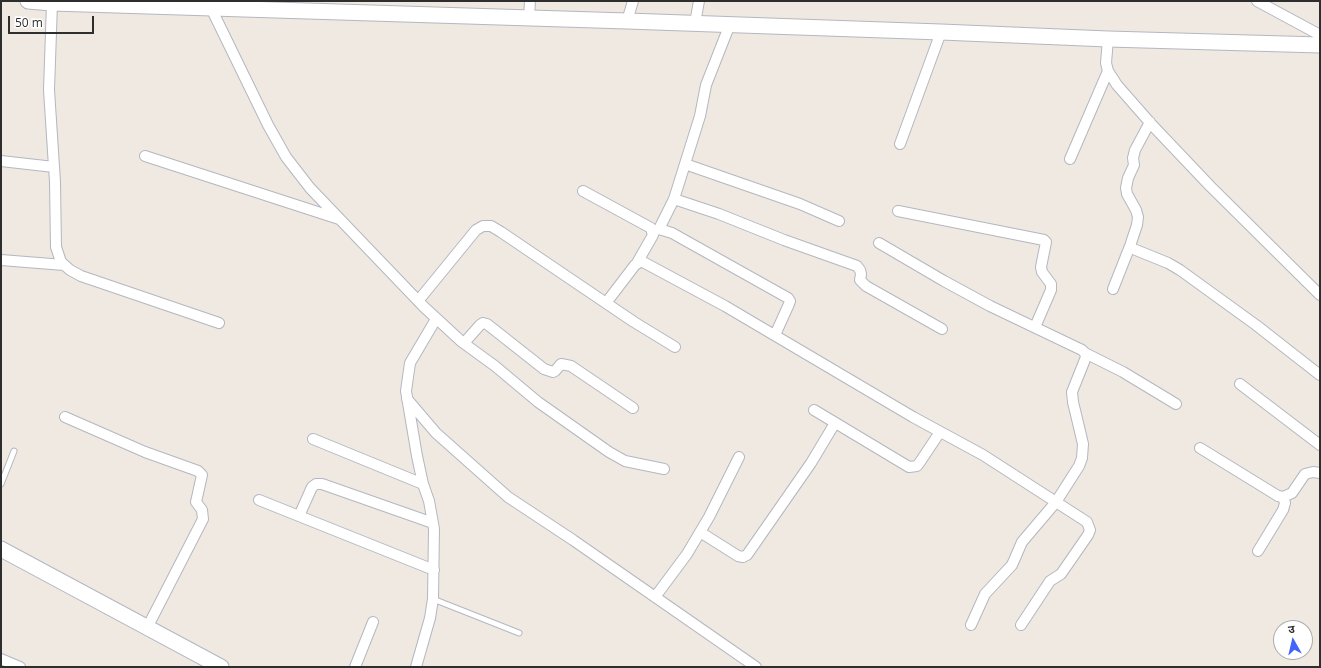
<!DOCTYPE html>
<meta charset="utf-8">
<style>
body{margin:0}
#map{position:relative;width:1321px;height:668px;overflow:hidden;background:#efe9e1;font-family:"Open Sans","Noto Sans Devanagari",sans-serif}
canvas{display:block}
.frame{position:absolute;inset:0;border:2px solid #2e2e2e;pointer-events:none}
.north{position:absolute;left:1273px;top:620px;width:40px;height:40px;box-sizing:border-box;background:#fff;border:1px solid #ababab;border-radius:50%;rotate:352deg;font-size:11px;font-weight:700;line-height:16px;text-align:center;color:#2e2e2e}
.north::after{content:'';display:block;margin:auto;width:14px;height:18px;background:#4264fb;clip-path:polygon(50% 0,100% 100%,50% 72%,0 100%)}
.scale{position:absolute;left:8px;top:16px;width:86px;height:18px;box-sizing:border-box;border:2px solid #2e2e2e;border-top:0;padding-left:5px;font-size:12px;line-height:14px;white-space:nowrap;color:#2e2e2e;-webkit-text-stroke:3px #fff;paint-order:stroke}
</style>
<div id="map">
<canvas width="1321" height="668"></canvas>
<div class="frame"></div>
<div class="north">उ</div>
<div class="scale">50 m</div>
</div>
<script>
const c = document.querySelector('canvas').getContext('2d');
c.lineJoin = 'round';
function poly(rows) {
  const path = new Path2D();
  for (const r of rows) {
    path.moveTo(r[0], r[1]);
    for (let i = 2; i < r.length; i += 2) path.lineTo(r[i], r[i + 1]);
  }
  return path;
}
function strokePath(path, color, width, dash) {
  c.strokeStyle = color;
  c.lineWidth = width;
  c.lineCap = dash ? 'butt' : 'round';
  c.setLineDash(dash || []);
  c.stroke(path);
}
const lane = poly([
 [1,484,14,451],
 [433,599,519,633]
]);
const street = poly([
 [1257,1,1320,35],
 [52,3,49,90,55,182,56,247,61,262,70,270,81,276,219,323],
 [211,8,268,125,286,157,310,188,424,307,462,342,495,366,538,402,609,452,625,461,664,469],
 [529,17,530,1],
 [627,21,633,1],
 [695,23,699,1],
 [1108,39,1106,63,1108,71,1117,85,1153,126,1210,186,1320,295],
 [1150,122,1135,150,1133,158,1134,165,1128,178,1126,188,1127,194,1136,210,1138,217,1137,225,1131,243,1131,248,1168,263,1180,270,1256,325,1320,375],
 [900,144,941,32],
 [145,156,339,219],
 [1070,159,1108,71],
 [1,161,54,167],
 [685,164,800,204,839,221],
 [583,191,651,228,653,235,637,263],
 [674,199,719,214,784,240,857,266,860,270,861,274,860,280,866,286,942,329],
 [898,211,1044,240,1046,242,1041,267,1042,272,1051,284,1051,290,1035,327],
 [659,229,674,199,700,116,706,85,730,24],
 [652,232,659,229,672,233,788,298,790,301,789,304,775,335],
 [879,243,944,281,990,306,1082,350,1085,353,1086,357,1072,392,1073,402,1083,444,1082,458,1079,466,1056,502,1022,542,1012,565,985,594,971,625],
 [1,260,64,265],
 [1113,289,1130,246],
 [418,301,476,230,483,226,491,226,501,232,634,322,675,347],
 [606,303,635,265,640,262,643,262,725,306,913,417,983,455,1087,522,1090,530,1088,535,1061,574,1050,581,1021,625],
 [464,343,480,325,483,323,487,324,544,369,553,372,555,371,561,364,571,366,633,408],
 [1085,353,1123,372,1176,404],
 [1240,384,1320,445],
 [407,399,436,433,508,497,573,540,756,667],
 [814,410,909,467,917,466,920,462,940,432],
 [65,417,145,452,198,471,202,475,196,502,202,510,203,519,147,628],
 [313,439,423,484],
 [1200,448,1278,496,1283,497,1292,493,1305,474,1313,472,1320,473],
 [259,500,434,570],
 [299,516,312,487,316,484,322,484,433,523],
 [700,532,738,556,743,557,747,555,811,463,835,423],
 [1258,551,1283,510,1285,503,1283,497],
 [655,597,687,554,709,517,739,457],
 [1,659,20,667],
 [355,667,373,622],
 [416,667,430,618,433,599,434,529,429,501,423,484,417,456,406,391,410,363,436,319]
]);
const secondary = poly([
 [28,1,52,3,627,21,941,32,1108,39,1320,45],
 [1,549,221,667]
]);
strokePath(lane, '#b4b7c1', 7);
strokePath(street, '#b4b7c1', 12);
strokePath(secondary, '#b4b7c1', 17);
strokePath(lane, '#fff', 5);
strokePath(street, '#fff', 10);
strokePath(secondary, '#fff', 15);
</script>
